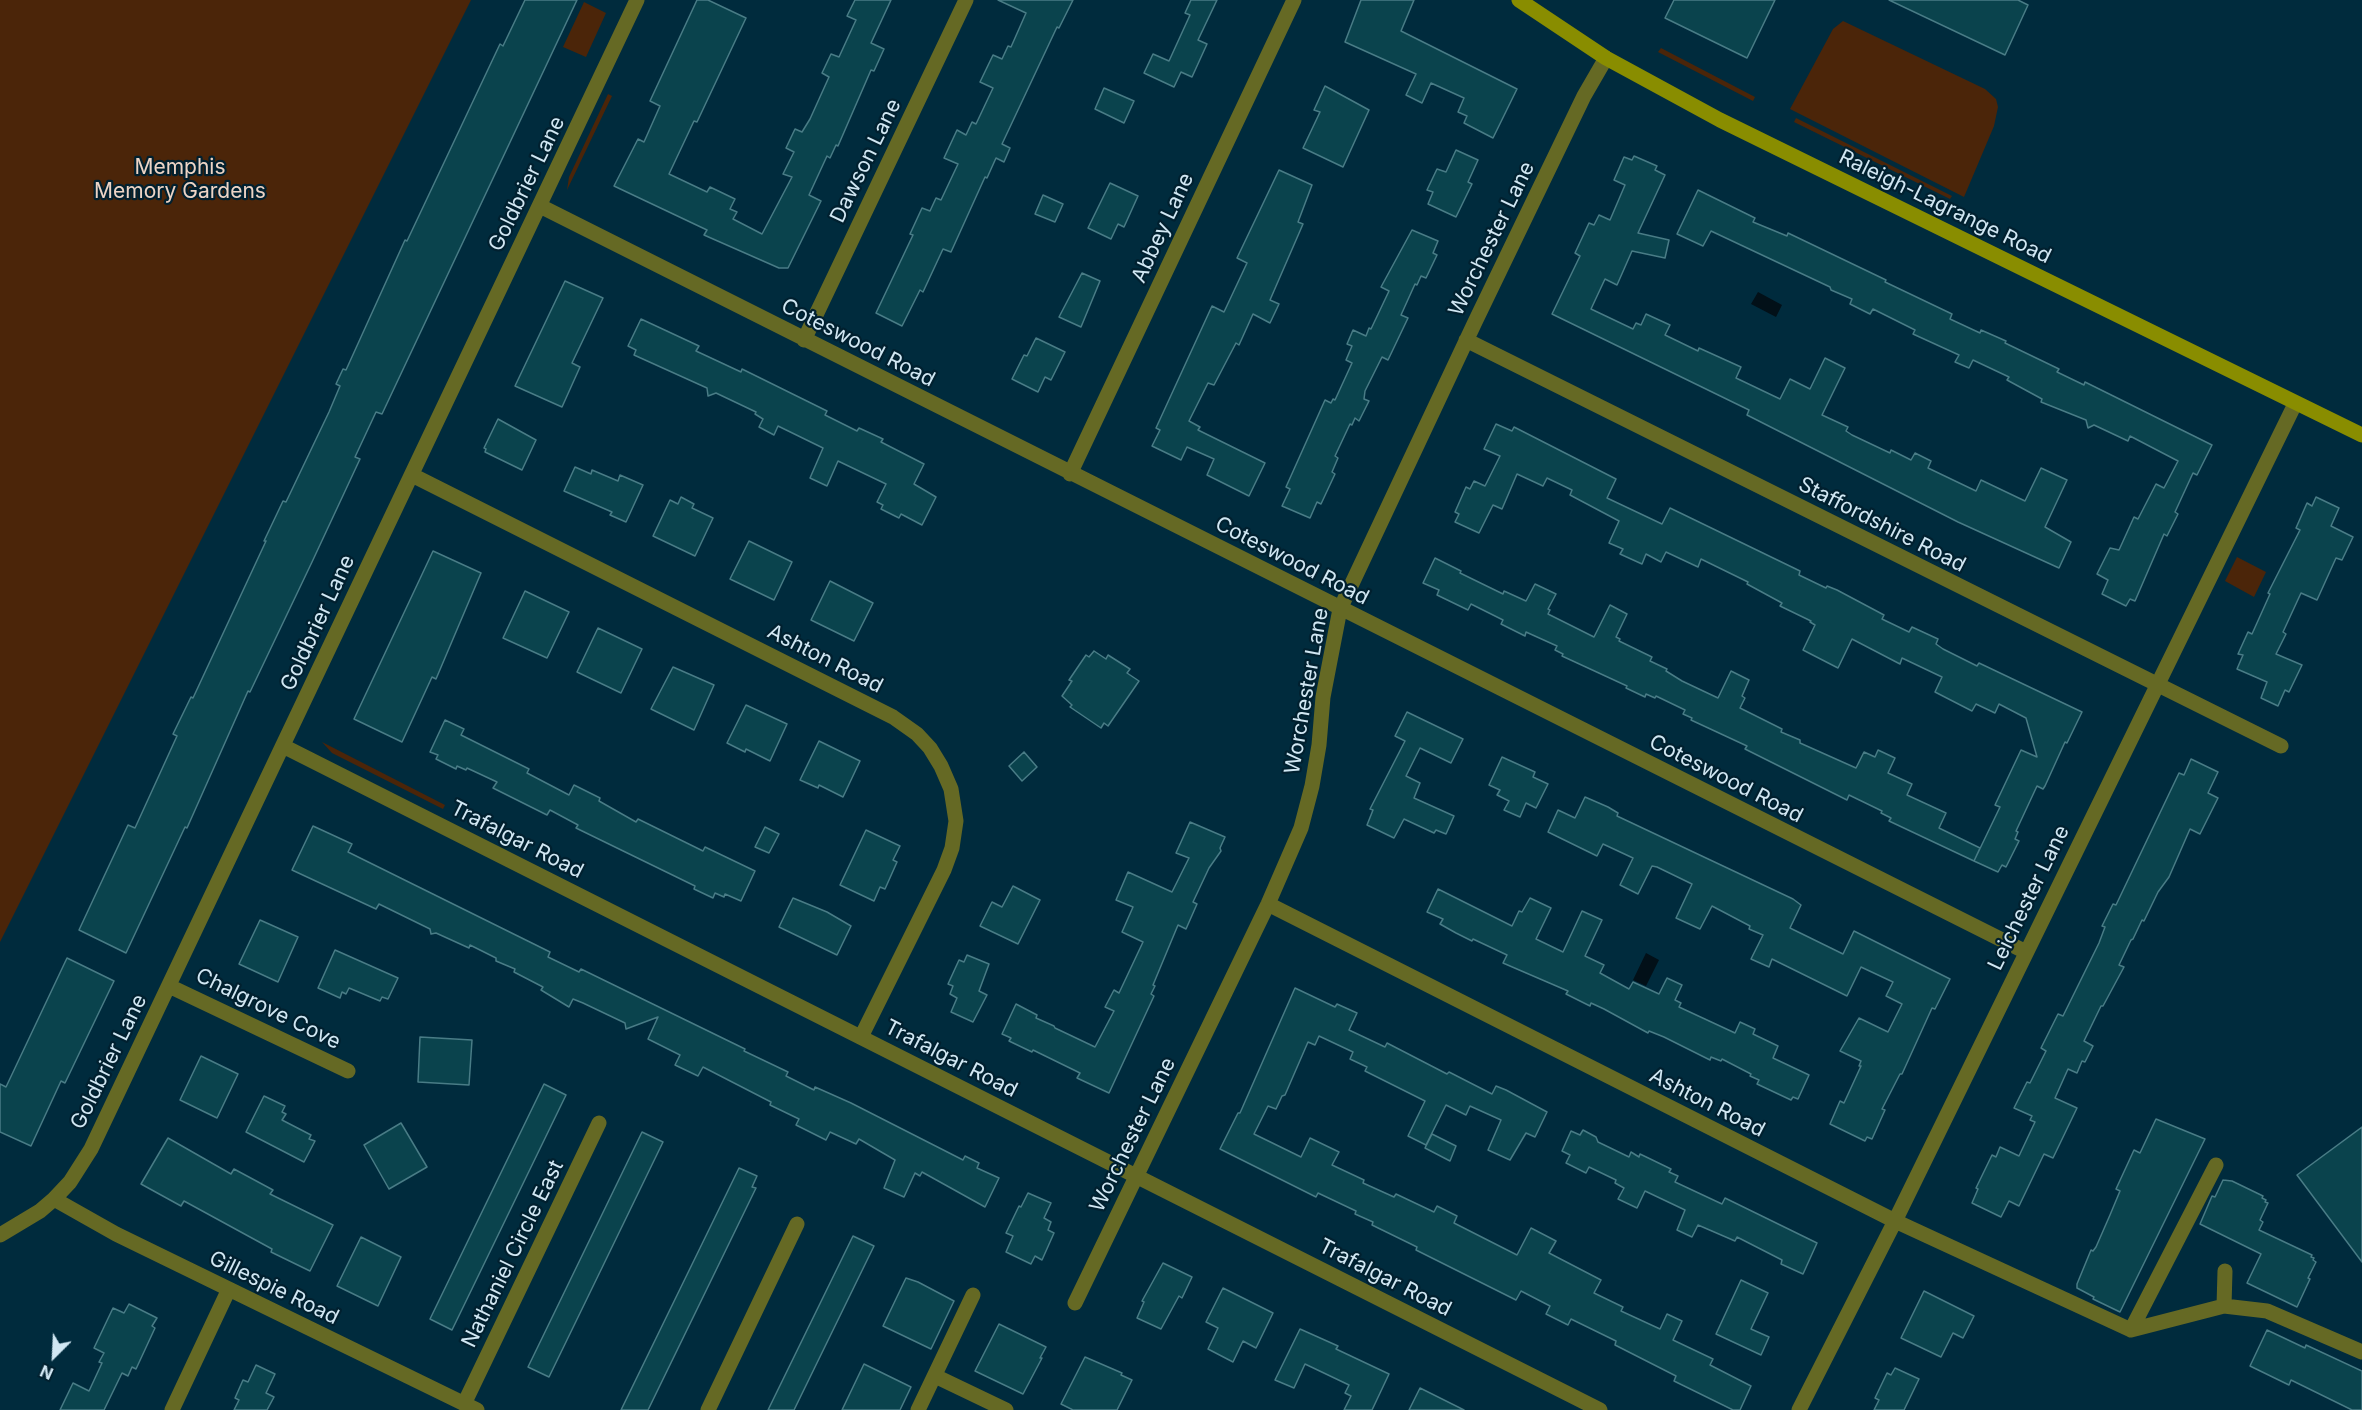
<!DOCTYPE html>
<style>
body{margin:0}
#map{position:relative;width:2362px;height:1410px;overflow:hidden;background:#002b3d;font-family:Inter,sans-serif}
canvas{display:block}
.north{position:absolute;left:24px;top:1326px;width:60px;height:60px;-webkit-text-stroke:4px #01202f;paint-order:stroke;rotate:204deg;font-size:16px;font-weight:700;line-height:24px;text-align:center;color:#d1e7f3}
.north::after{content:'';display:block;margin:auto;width:21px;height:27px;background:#d1e7f3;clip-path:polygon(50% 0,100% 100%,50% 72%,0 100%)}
</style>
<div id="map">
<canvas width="2362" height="1410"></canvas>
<div class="north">N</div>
</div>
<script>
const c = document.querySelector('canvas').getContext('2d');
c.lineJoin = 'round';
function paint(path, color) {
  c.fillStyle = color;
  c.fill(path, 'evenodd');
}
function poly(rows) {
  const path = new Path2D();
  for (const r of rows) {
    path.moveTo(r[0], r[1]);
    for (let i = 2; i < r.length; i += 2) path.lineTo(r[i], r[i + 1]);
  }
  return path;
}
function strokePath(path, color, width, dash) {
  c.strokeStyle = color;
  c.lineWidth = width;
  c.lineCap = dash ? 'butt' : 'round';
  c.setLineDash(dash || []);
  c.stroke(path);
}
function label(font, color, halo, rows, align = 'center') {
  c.font = font + ' Inter,sans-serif';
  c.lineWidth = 4.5;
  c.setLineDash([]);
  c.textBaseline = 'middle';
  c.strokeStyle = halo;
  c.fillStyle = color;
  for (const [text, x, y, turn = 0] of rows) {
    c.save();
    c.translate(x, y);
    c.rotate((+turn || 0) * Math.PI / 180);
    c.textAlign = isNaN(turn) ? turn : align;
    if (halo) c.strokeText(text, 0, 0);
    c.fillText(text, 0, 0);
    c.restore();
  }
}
const green = poly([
 [0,0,471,0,0,942],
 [584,2,606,13,586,57,563,47],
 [1843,21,1985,89,1996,99,1998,107,1994,126,1964,197,1790,109,1833,29],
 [1661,48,1755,97,1753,101,1658,52],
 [608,94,612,96,567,190,569,177],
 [1796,118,1952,196,1950,199,1794,122],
 [2237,557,2266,572,2254,597,2225,581],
 [322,742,445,805,443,809,332,753]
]);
const water = poly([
 [1758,292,1782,305,1776,317,1751,304],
 [1646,953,1659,960,1646,986,1633,980]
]);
const building = poly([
 [525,0,577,0,382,414,376,412,355,457,360,459,312,562,250,692,248,691,187,828,185,827,126,953,79,930,128,825,135,828,177,736,173,734,191,697,193,698,266,541,264,541,283,501,286,502,329,412,340,386,336,384,343,369,346,370,405,240,407,241,500,44,503,46,525,0],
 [697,0,708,0,746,18,697,122,694,121,669,174,707,192,710,187,735,199,730,209,737,212,733,219,762,234,792,177,783,174,794,152,786,148,795,129,802,132,810,119,829,77,822,73,831,54,839,57,856,20,847,16,855,0,891,0,871,43,884,49,874,71,871,70,838,146,836,145,830,158,827,156,809,195,821,201,788,268,779,268,704,235,707,230,614,186,638,139,644,142,660,106,650,101,697,0],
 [998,0,1073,0,1059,28,1057,27,1002,144,1010,148,1004,162,996,158,987,178,985,177,951,252,943,249,923,292,920,290,902,326,876,313,913,235,910,234,922,208,930,211,936,198,941,200,958,164,944,158,957,130,966,135,972,122,976,124,993,88,980,82,993,55,1002,59,1008,46,1011,47,1026,13,998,0],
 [1191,0,1217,0,1198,40,1207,44,1192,77,1181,72,1174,87,1144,73,1153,54,1169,61,1190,15,1185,13,1191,0],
 [1361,0,1414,0,1401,31,1517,89,1493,138,1464,123,1467,116,1458,112,1464,98,1431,83,1422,103,1406,95,1416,74,1345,42,1361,0],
 [1674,0,1775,0,1747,58,1665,18,1674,0],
 [1889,0,2018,0,2028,5,2005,55,1889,0],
 [1325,86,1369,110,1343,167,1303,148,1320,112,1314,110,1325,86],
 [1104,88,1134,101,1124,123,1095,109,1104,88],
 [1456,150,1478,160,1468,182,1472,184,1456,217,1428,204,1433,192,1427,190,1437,169,1446,172,1456,150],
 [1634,156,1657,166,1655,170,1665,175,1638,233,1669,240,1665,258,1632,251,1617,285,1605,279,1591,309,1633,329,1636,323,1641,325,1646,314,1670,325,1665,335,1698,351,1699,348,1741,367,1736,378,1780,399,1790,379,1810,389,1825,358,1845,368,1822,415,1848,427,1846,431,1852,435,1890,453,1891,450,1911,460,1915,453,1931,461,1928,468,1976,491,1981,480,2025,501,2041,468,2067,480,2045,527,2071,542,2059,568,1958,522,1747,415,1749,410,1552,314,1580,256,1575,253,1589,223,1594,225,1599,215,1610,220,1625,185,1614,180,1624,157,1632,160,1634,156],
 [1279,170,1312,185,1298,222,1303,224,1270,300,1279,304,1270,323,1253,314,1239,345,1236,343,1214,385,1208,383,1189,421,1200,427,1198,430,1265,463,1249,496,1207,475,1214,459,1187,447,1181,460,1152,446,1160,430,1156,428,1212,306,1224,312,1247,263,1237,258,1279,170],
 [1110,183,1138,196,1124,227,1118,224,1111,239,1088,228,1110,183],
 [1698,190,1755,218,1753,222,1787,236,1788,233,1886,280,1885,282,1952,314,1950,319,1980,333,1981,330,2006,341,2005,343,2059,369,2057,372,2084,385,2085,382,2212,445,2197,475,2193,473,2175,512,2178,514,2167,536,2164,534,2135,601,2130,599,2126,606,2102,594,2108,580,2097,574,2110,548,2119,550,2134,517,2138,519,2156,484,2164,488,2178,461,2130,436,2128,441,2094,425,2088,428,2086,420,2041,402,2042,399,2007,380,2009,377,1973,360,1969,368,1955,362,1959,355,1913,334,1915,330,1873,309,1870,314,1850,304,1852,299,1831,290,1830,287,1711,231,1703,246,1677,234,1698,190],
 [1043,195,1063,204,1055,222,1035,214,1043,195],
 [1412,230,1438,241,1433,253,1437,255,1426,278,1421,276,1417,285,1415,284,1401,315,1408,318,1388,360,1382,357,1365,391,1364,399,1369,401,1359,421,1355,418,1352,425,1350,424,1335,456,1338,458,1332,472,1335,474,1321,504,1317,502,1310,518,1282,506,1290,489,1286,487,1325,400,1331,403,1333,399,1335,400,1352,363,1346,360,1352,346,1347,344,1353,330,1366,336,1369,328,1371,329,1389,291,1381,287,1412,230],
 [1082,273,1100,281,1081,327,1059,317,1082,273],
 [565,281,603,298,572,363,580,367,562,407,515,386,565,281],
 [641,319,699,346,696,351,741,372,742,369,827,411,825,415,857,431,859,428,883,439,881,442,924,464,914,484,936,497,922,525,901,514,899,518,881,509,883,505,877,502,886,484,838,461,827,486,810,478,823,448,778,426,774,435,759,427,763,419,755,414,756,412,716,393,708,396,707,388,634,355,636,350,628,346,641,319],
 [1036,338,1065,352,1051,380,1045,377,1038,392,1012,379,1024,355,1027,356,1036,338],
 [498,419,536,440,522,470,485,452,486,449,484,448,498,419],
 [1496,424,1512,431,1514,427,1616,479,1607,498,1662,524,1670,508,1800,571,1799,575,1826,588,1827,586,1837,590,1884,615,1882,619,1909,632,1912,627,1938,639,1936,644,1943,649,1977,666,1979,663,2082,712,2067,743,2065,742,2045,786,2043,789,2037,786,2016,831,2018,832,2015,839,2019,841,2006,867,2002,865,1998,872,1974,861,2000,807,1995,805,2021,750,2037,757,2026,718,1999,704,1995,713,1976,704,1972,711,1935,692,1942,677,1902,658,1900,664,1852,639,1838,668,1803,650,1815,625,1810,622,1811,621,1780,606,1782,603,1747,584,1748,582,1701,559,1698,567,1666,552,1661,562,1646,554,1642,564,1620,554,1623,549,1609,543,1619,521,1570,495,1572,490,1547,478,1543,486,1517,474,1502,509,1493,505,1479,533,1455,522,1459,514,1455,512,1466,487,1470,489,1474,481,1485,486,1500,456,1484,449,1496,424],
 [575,467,591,474,592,470,618,481,620,475,643,485,626,522,610,515,612,512,564,491,575,467],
 [681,497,694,504,692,508,713,518,695,556,653,536,670,500,678,504,681,497],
 [2316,497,2339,508,2331,526,2353,537,2342,560,2336,558,2317,600,2301,593,2283,632,2286,634,2276,654,2302,665,2289,692,2285,690,2278,706,2261,698,2267,682,2237,669,2243,655,2238,654,2248,632,2252,634,2270,594,2268,593,2300,530,2296,528,2307,503,2312,506,2316,497],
 [749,541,792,562,774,600,730,579,749,541],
 [433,551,481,573,436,679,432,677,402,742,354,719,433,551],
 [1435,558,1461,571,1460,573,1503,594,1504,591,1526,601,1535,584,1556,594,1548,609,1550,610,1548,614,1594,637,1610,605,1627,614,1616,637,1620,639,1619,641,1652,657,1650,661,1667,669,1666,671,1682,681,1718,698,1731,671,1749,680,1742,696,1745,698,1740,708,1782,729,1781,732,1800,740,1800,743,1856,768,1864,752,1875,757,1878,750,1895,758,1888,773,1912,784,1907,795,1946,813,1939,828,1980,848,1974,861,1889,821,1891,818,1881,813,1882,811,1849,795,1847,800,1745,749,1747,746,1691,720,1692,718,1683,714,1685,710,1656,696,1655,698,1646,694,1645,697,1626,688,1627,686,1562,656,1563,654,1555,650,1557,646,1526,632,1525,636,1501,624,1503,620,1471,604,1468,610,1437,595,1439,590,1423,583,1435,558],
 [830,581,873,603,854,641,811,620,830,581],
 [525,591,569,612,547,658,503,638,525,591],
 [598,628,642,649,621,693,577,672,598,628],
 [1094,651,1106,659,1108,655,1130,669,1127,673,1139,681,1108,726,1104,723,1101,728,1070,707,1072,705,1062,696,1072,681,1069,680,1086,655,1089,657,1094,651],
 [673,667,714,685,694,730,651,709,673,667],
 [746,705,787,724,770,761,746,749,745,752,727,743,746,705],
 [1407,712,1463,739,1451,763,1420,748,1406,776,1420,783,1414,798,1454,816,1446,834,1436,830,1434,833,1404,819,1394,838,1367,825,1373,810,1370,809,1405,741,1395,736,1407,712],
 [445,720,464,729,461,735,529,769,527,773,569,795,574,785,600,798,599,801,636,822,638,819,703,851,705,847,755,871,741,901,725,894,724,897,715,893,713,898,694,889,695,886,576,828,578,825,550,810,547,815,493,788,497,782,467,768,466,770,457,766,456,769,436,759,438,755,430,752,445,720],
 [819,741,860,761,843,797,819,785,818,788,800,780,819,741],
 [1024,752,1037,767,1022,781,1009,766,1024,752],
 [1502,757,1535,772,1533,777,1548,784,1536,808,1526,803,1520,817,1504,810,1509,801,1497,795,1500,790,1489,785,1502,757],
 [2191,759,2218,772,2208,793,2218,798,2200,834,2190,829,2169,877,2158,892,2144,921,2142,920,2133,939,2131,940,2119,965,2124,967,2103,1006,2101,1006,2084,1041,2093,1046,2085,1062,2082,1061,2077,1073,2068,1069,2055,1098,2077,1108,2053,1158,2044,1154,2019,1206,2009,1201,2001,1217,1972,1203,1978,1189,1976,1188,1992,1155,1996,1157,2000,1147,2019,1156,2035,1122,2030,1120,2032,1116,2014,1108,2027,1082,2030,1083,2046,1051,2041,1048,2058,1014,2063,1016,2099,943,2105,927,2102,926,2113,904,2116,905,2179,773,2184,775,2191,759],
 [1585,797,1608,807,1618,813,1617,816,1793,899,1801,905,1790,928,1843,954,1854,931,1950,979,1935,1009,1932,1008,1902,1074,1900,1074,1882,1109,1885,1110,1872,1139,1867,1137,1865,1141,1830,1124,1840,1101,1844,1103,1861,1066,1859,1066,1861,1061,1840,1051,1859,1018,1888,1032,1902,1004,1886,996,1893,982,1861,967,1847,996,1772,959,1769,967,1751,959,1763,935,1749,929,1750,926,1712,906,1700,929,1676,918,1692,884,1657,867,1652,866,1638,894,1620,885,1633,858,1603,844,1597,856,1548,832,1558,810,1575,818,1585,797],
 [1190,822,1225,837,1220,848,1221,851,1209,868,1193,902,1197,904,1186,929,1178,925,1153,985,1155,986,1151,994,1154,996,1109,1093,1077,1078,1080,1073,1033,1050,1032,1052,1009,1041,1011,1038,1002,1034,1016,1004,1037,1015,1036,1018,1054,1026,1055,1028,1095,1047,1114,1011,1105,1007,1114,990,1119,993,1143,942,1122,932,1133,907,1116,900,1128,872,1172,892,1189,858,1176,853,1190,822],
 [313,826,352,844,348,852,550,952,548,957,579,972,581,969,745,1049,744,1051,788,1072,786,1076,814,1090,815,1087,851,1103,963,1160,965,1156,979,1163,977,1168,999,1178,985,1207,922,1172,920,1176,915,1173,904,1197,884,1188,895,1160,859,1139,856,1144,830,1132,826,1140,796,1125,799,1119,770,1105,771,1102,703,1067,698,1076,675,1065,680,1055,648,1039,658,1017,626,1029,625,1023,583,1003,573,999,569,1007,541,990,543,987,514,972,515,969,496,961,496,958,470,945,469,948,436,933,431,934,430,929,379,904,376,909,292,870,313,826],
 [765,827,779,834,769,853,755,847,765,827],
 [866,830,900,846,893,860,897,862,885,889,880,887,874,901,840,885,866,830],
 [1013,886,1040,900,1018,944,980,926,992,902,1002,907,1013,886],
 [1438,889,1512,926,1519,911,1522,912,1530,898,1551,908,1536,939,1563,952,1582,911,1602,920,1585,956,1604,965,1600,973,1629,989,1633,982,1659,994,1667,978,1682,985,1675,1000,1681,1003,1679,1007,1735,1033,1740,1022,1755,1029,1753,1034,1778,1046,1773,1058,1809,1075,1798,1099,1793,1097,1791,1100,1757,1084,1759,1080,1750,1076,1751,1074,1722,1059,1721,1061,1711,1057,1710,1060,1664,1037,1649,1031,1648,1033,1604,1009,1591,1003,1590,1006,1566,994,1568,991,1503,963,1507,955,1473,939,1472,941,1456,933,1440,924,1443,919,1427,912,1438,889],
 [793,898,827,912,851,926,837,955,779,927,793,898],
 [260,920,298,937,278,982,239,964,260,920],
 [335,950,398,978,388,999,382,997,380,1001,349,988,346,994,342,992,340,998,318,988,335,950],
 [967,955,989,964,979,991,987,995,973,1022,951,1012,957,998,950,994,953,986,948,984,959,960,964,962,967,955],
 [67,958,114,981,65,1083,61,1081,31,1146,0,1132,0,1084,6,1087,67,958],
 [1295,988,1335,1007,1337,1004,1357,1013,1349,1030,1385,1047,1387,1043,1447,1074,1449,1072,1492,1094,1496,1086,1506,1090,1547,1112,1535,1137,1526,1133,1510,1160,1488,1150,1501,1120,1470,1106,1466,1115,1446,1105,1426,1145,1408,1136,1425,1101,1365,1071,1367,1067,1350,1059,1353,1052,1319,1036,1315,1045,1308,1042,1285,1095,1282,1096,1276,1109,1268,1106,1254,1134,1301,1157,1310,1138,1339,1152,1332,1165,1364,1180,1363,1183,1394,1197,1396,1194,1434,1212,1437,1206,1457,1216,1454,1223,1517,1255,1531,1228,1556,1241,1549,1253,1601,1280,1594,1293,1623,1307,1621,1311,1660,1329,1667,1314,1682,1321,1673,1340,1713,1359,1710,1365,1751,1386,1740,1410,1733,1410,1674,1381,1676,1376,1615,1345,1616,1341,1571,1319,1568,1325,1546,1314,1550,1306,1521,1291,1516,1300,1416,1250,1417,1247,1372,1225,1373,1222,1355,1214,1356,1211,1318,1193,1316,1197,1220,1149,1238,1113,1240,1113,1295,988],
 [420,1037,472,1040,469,1085,418,1082,420,1037],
 [201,1056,238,1074,217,1118,180,1100,201,1056],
 [544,1084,566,1095,452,1330,430,1319,544,1084],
 [264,1096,285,1106,282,1112,286,1114,282,1120,311,1135,309,1139,315,1141,304,1162,246,1132,264,1096],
 [2156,1119,2205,1139,2120,1312,2093,1299,2094,1297,2077,1288,2077,1284,2091,1250,2093,1251,2096,1247,2110,1215,2120,1191,2116,1189,2134,1150,2140,1153,2156,1119],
 [401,1123,427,1167,389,1189,364,1145,401,1123],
 [2362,1127,2362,1262,2297,1175,2362,1127],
 [1583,1130,1596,1137,1598,1142,1629,1157,1631,1152,1639,1157,1640,1154,1671,1169,1669,1172,1678,1176,1675,1182,1722,1204,1725,1198,1817,1243,1803,1274,1781,1264,1782,1260,1737,1237,1735,1241,1698,1225,1692,1237,1677,1230,1685,1210,1645,1191,1637,1208,1618,1199,1624,1188,1615,1183,1616,1180,1589,1167,1586,1173,1566,1163,1570,1155,1562,1151,1571,1131,1580,1135,1583,1130],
 [642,1132,663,1142,549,1377,528,1367,642,1132],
 [1432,1134,1456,1146,1450,1161,1425,1148,1432,1134],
 [168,1138,231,1174,234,1169,273,1190,270,1194,333,1225,310,1271,271,1252,272,1249,184,1201,181,1206,141,1184,168,1138],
 [739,1168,757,1176,752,1187,756,1188,648,1410,621,1410,739,1168],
 [2223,1180,2232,1181,2263,1196,2262,1198,2266,1200,2265,1202,2268,1203,2260,1220,2263,1222,2259,1230,2312,1255,2311,1257,2314,1258,2313,1260,2316,1262,2308,1278,2310,1279,2297,1307,2247,1283,2261,1254,2200,1224,2212,1196,2215,1197,2223,1180],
 [1028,1193,1051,1203,1044,1218,1051,1222,1048,1230,1054,1233,1042,1260,1035,1256,1031,1264,1006,1252,1013,1236,1006,1233,1019,1206,1021,1207,1028,1193],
 [853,1236,874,1246,794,1410,768,1410,853,1236],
 [361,1237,401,1257,378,1306,337,1286,361,1237],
 [1163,1263,1192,1277,1182,1298,1179,1296,1161,1329,1137,1318,1144,1302,1142,1301,1163,1263],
 [906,1278,918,1282,954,1301,931,1349,883,1326,906,1278],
 [1741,1280,1768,1293,1751,1329,1769,1337,1761,1355,1716,1334,1741,1280],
 [1223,1288,1273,1313,1256,1348,1243,1341,1233,1362,1208,1349,1218,1328,1206,1322,1223,1288],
 [1924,1291,1974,1316,1963,1338,1953,1333,1941,1357,1901,1338,1924,1291],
 [129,1304,157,1318,152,1326,155,1328,136,1369,132,1367,128,1376,122,1373,104,1410,60,1410,73,1383,89,1391,102,1363,99,1362,104,1353,94,1348,113,1308,124,1313,129,1304],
 [999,1324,1046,1347,1040,1358,1042,1358,1023,1394,975,1371,999,1324],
 [1300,1329,1338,1346,1336,1349,1389,1374,1372,1410,1344,1410,1351,1396,1345,1393,1349,1385,1305,1364,1294,1388,1275,1380,1300,1329],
 [2267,1330,2305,1348,2306,1345,2362,1371,2362,1410,2352,1410,2291,1380,2289,1385,2250,1366,2267,1330],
 [1085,1357,1122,1373,1121,1375,1132,1380,1117,1410,1073,1410,1061,1404,1085,1357],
 [864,1364,911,1387,900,1410,842,1410,864,1364],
 [256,1365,275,1374,266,1393,274,1397,267,1410,234,1410,239,1400,235,1398,243,1380,248,1382,256,1365],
 [1895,1368,1919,1379,1904,1410,1874,1410,1879,1400,1875,1398,1887,1373,1891,1375,1895,1368],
 [1420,1388,1464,1410,1409,1410,1420,1388]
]);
const street = poly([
 [540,206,2026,952],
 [804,340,966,0],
 [1466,340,2281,746],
 [1070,474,1294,0],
 [412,475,893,717,917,734,930,748,941,766,951,789,956,821,952,848,944,870,861,1037],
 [283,746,1600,1410],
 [1268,904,1895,1221,2131,1330],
 [169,986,348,1071],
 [2216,1165,2131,1330,2224,1306,2225,1271],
 [54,1199,116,1234,477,1410],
 [0,1235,40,1211,54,1199,70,1182,91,1149,637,0],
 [1075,1303,1268,904,1301,828,1312,786,1319,745,1323,697,1340,609,1475,322,1584,96,1606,58],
 [2224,1306,2267,1311,2362,1352],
 [935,1376,1006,1410],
 [464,1404,599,1123],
 [172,1410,229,1289],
 [708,1410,797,1224],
 [918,1410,973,1295],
 [1799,1410,1895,1221,2295,404]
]);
const secondary = poly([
 [1519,0,1606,58,1720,120,2362,435]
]);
const streetNames = [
 ["Dawson Lane",866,161,-64],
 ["Goldbrier Lane",527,184,-64],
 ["Raleigh-Lagrange Road",1945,207,26],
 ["Abbey Lane",1163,228,-65],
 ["Worchester Lane",1492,239,-64],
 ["Coteswood Road",858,343,27],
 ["Staffordshire Road",1882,525,27],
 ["Coteswood Road",1292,561,27],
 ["Goldbrier Lane",318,623,-65],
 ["Ashton Road",825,659,27],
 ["Worchester Lane",1307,691,-80],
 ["Coteswood Road",1726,779,27],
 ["Trafalgar Road",517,840,27],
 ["Leichester Lane",2029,898,-64],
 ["Chalgrove Cove",268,1009,26],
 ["Trafalgar Road",951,1059,27],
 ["Goldbrier Lane",109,1062,-64],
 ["Ashton Road",1707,1103,27],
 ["Worchester Lane",1133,1135,-64],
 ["Nathaniel Circle East",513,1254,-64],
 ["Trafalgar Road",1385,1278,27],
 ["Gillespie Road",274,1288,26]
];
const parkNames = [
 ["Memphis",180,168],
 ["Memory Gardens",180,192]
];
paint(green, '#4b2509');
paint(water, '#021018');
paint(building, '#0a434d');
strokePath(building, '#497c86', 1.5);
strokePath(street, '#656924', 15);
strokePath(secondary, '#898d00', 15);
label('21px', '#d1e7f3', '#01202f', streetNames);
label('21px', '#edd4c5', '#01202f', parkNames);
</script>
